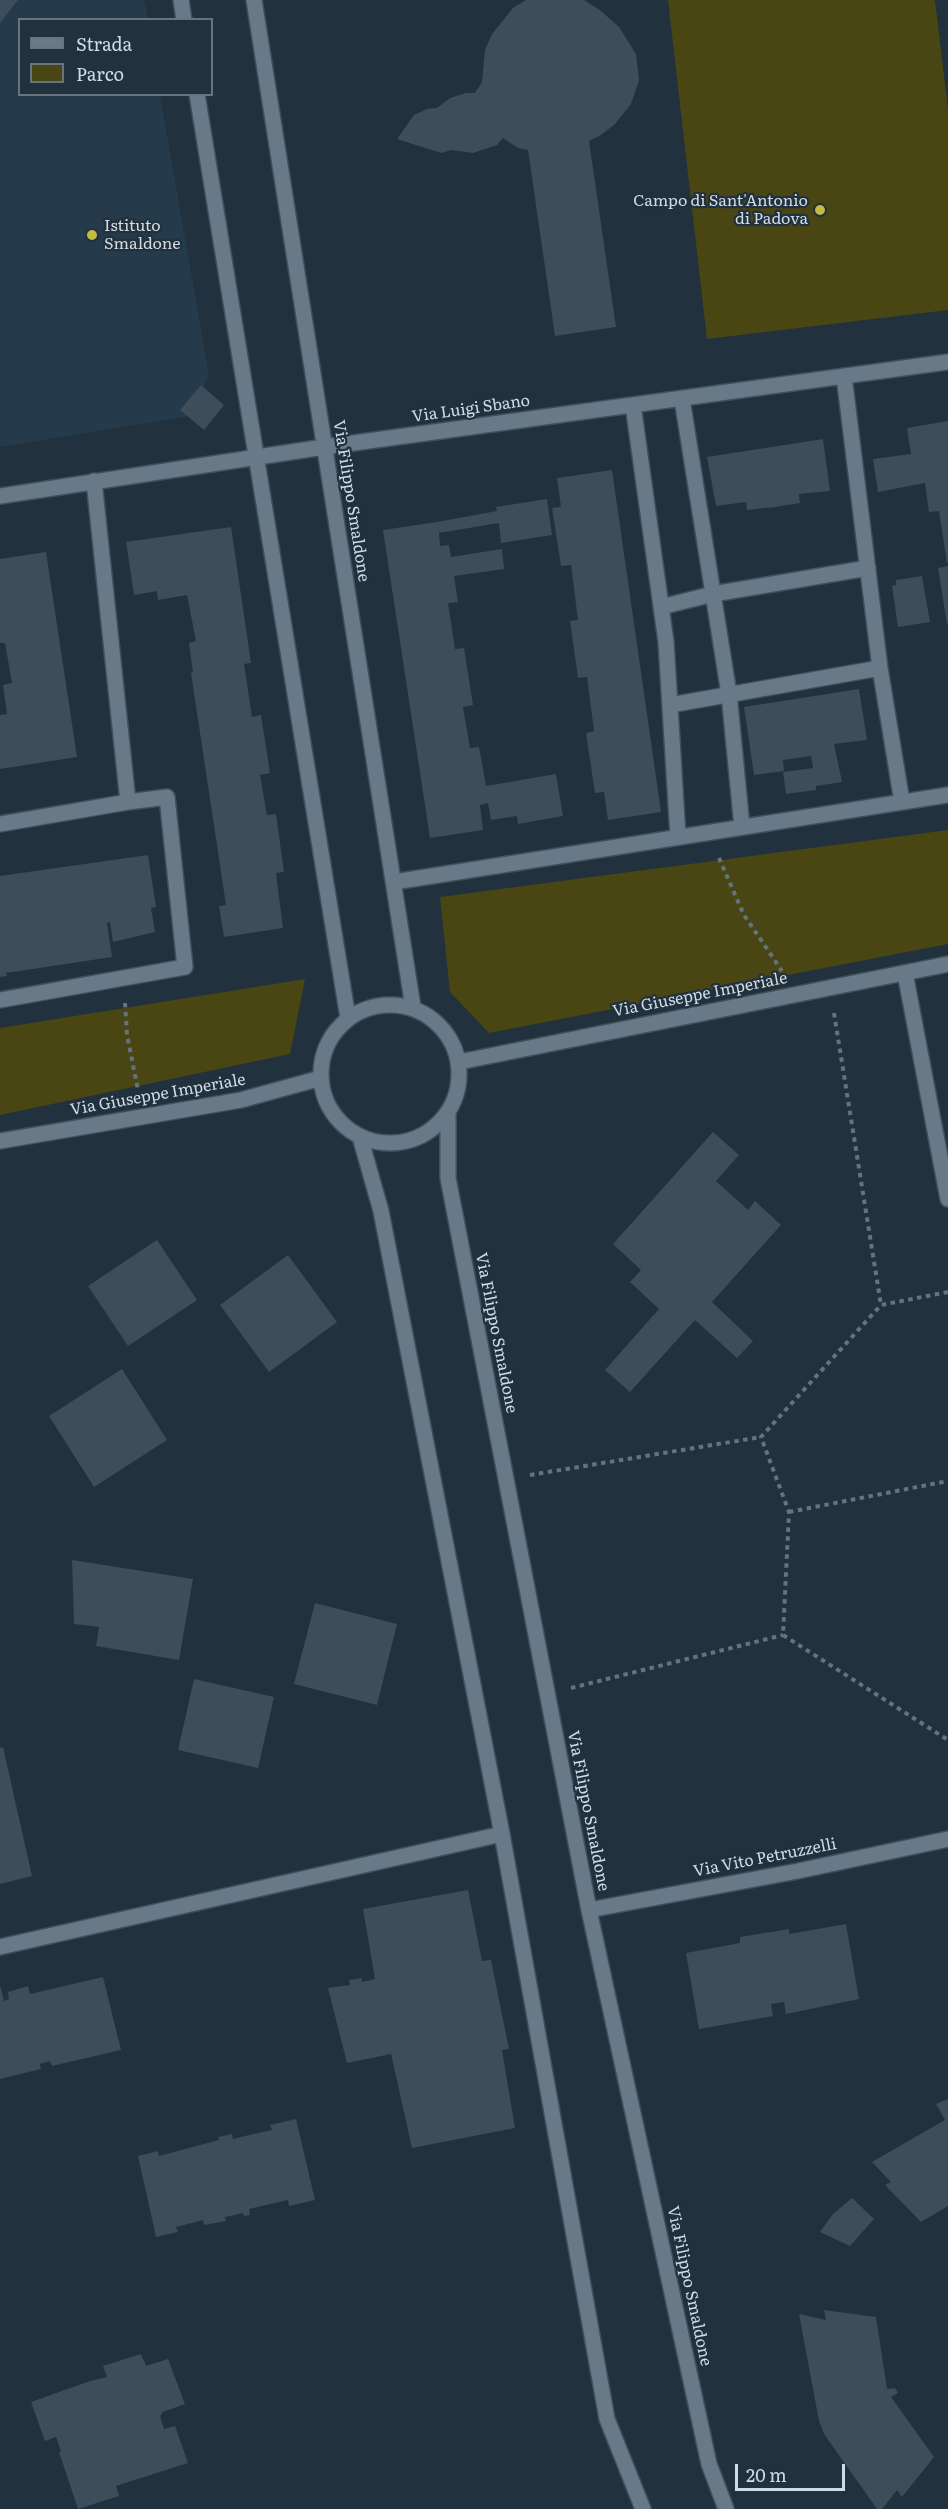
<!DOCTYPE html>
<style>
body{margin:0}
#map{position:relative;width:948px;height:2509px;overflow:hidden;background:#21313d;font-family:Literata,serif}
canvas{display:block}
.legend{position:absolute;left:18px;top:18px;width:195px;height:78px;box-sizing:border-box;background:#21313d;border:2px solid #67757f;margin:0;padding:8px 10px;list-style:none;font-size:18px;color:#d1dbe3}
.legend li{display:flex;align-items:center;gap:12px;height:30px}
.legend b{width:30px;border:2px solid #67757f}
.scale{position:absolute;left:735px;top:2464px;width:110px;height:27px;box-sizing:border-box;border:3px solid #d1dbe3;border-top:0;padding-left:8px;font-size:18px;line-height:21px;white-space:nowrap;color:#d1dbe3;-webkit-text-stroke:4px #21313d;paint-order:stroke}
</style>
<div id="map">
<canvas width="948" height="2509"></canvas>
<ul class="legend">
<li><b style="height:8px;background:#687a87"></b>Strada</li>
<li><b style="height:16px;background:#494613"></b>Parco</li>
</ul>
<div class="scale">20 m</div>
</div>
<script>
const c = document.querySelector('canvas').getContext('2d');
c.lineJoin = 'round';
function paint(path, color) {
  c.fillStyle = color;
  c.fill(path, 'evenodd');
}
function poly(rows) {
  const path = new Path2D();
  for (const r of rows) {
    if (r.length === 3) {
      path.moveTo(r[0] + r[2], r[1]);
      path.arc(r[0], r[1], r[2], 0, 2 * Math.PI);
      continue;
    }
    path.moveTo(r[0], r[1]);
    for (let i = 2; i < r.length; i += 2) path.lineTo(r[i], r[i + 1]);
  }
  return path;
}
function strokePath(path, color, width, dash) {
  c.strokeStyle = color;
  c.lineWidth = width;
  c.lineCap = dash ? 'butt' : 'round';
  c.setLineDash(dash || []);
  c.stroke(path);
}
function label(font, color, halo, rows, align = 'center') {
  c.font = font + ' Literata,serif';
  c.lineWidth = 4.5;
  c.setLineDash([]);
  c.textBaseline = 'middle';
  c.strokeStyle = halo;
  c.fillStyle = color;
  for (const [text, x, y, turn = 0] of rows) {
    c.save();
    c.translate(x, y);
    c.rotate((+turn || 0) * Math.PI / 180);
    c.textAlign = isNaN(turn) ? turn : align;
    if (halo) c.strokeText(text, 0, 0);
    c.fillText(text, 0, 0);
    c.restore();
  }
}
const built = poly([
 [0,0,144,0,148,19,20,20,20,94,160,95,209,375,190,416,0,447]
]);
const green = poly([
 [668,0,935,0,948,110,948,310,707,339],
 [948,830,948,944,489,1033,450,992,440,897],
 [305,979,290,1054,0,1115,0,1028]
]);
const building = poly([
 [0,0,18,0,0,23],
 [526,0,584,0,601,11,619,27,636,54,639,80,631,104,615,124,601,135,589,141,616,327,555,336,528,150,518,148,503,138,497,145,473,153,452,150,441,153,397,139,414,115,427,109,437,108,450,98,466,93,475,93,482,82,485,50,492,34,513,8],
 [201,385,224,405,204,430,180,410],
 [948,421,948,563,947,563,939,511,929,512,925,483,878,492,873,459,911,454,907,428],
 [823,439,830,491,799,494,800,503,775,507,747,510,746,502,716,506,707,457],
 [612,470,661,812,608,820,604,792,595,793,586,733,594,731,587,677,578,678,570,621,578,620,571,565,561,566,552,508,561,507,557,478],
 [547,499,552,535,501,543,499,523,439,533,440,546,449,545,451,557,502,549,504,569,454,576,458,602,448,603,455,649,464,648,473,705,463,707,470,748,479,747,486,786,556,774,563,816,518,824,517,816,491,820,488,803,480,805,483,830,430,838,383,530,437,522,497,511,496,507],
 [231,527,251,663,244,664,252,717,261,715,270,773,260,775,267,815,276,814,284,872,276,873,283,928,224,937,219,906,226,905,191,673,193,672,189,643,196,641,187,595,158,600,157,591,134,595,126,542],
 [46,552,77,757,0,769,0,715,7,714,3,685,12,683,5,643,0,643,0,559],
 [948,566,948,623,947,624,938,568],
 [922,576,930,622,898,627,892,586,896,585,896,580],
 [859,689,867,740,834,744,842,782,816,786,816,790,786,794,783,772,813,768,811,756,783,760,784,771,754,775,744,707],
 [148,855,156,907,151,908,155,932,113,942,110,922,107,923,112,957,6,973,7,976,0,977,0,876],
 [713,1132,739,1155,716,1181,748,1210,755,1201,781,1225,712,1302,753,1341,737,1358,695,1320,630,1392,605,1370,659,1309,630,1282,641,1270,613,1244],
 [157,1240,197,1300,128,1346,88,1286],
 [288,1255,337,1322,269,1372,220,1305],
 [122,1369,167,1440,94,1487,49,1416],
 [72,1560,193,1579,179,1660,96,1646,99,1627,74,1624],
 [315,1603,397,1624,377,1705,294,1684],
 [194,1679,274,1697,258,1768,178,1750],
 [3,1747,32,1876,0,1884,0,1748],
 [468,1890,482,1961,491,1960,509,2049,502,2050,515,2128,412,2148,391,2054,347,2063,328,1988,350,1985,349,1980,362,1978,362,1982,375,1979,363,1909],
 [846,1924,859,1999,786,2014,784,2002,771,2004,773,2016,699,2029,686,1953,740,1943,740,1937,771,1932,789,1929,789,1934],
 [103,1977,121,2050,52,2066,50,2061,40,2064,41,2069,0,2079,0,1985,4,2001,9,1999,8,1992,28,1986,30,1994],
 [948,2099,948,2206,921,2222,885,2185,891,2182,872,2162,945,2120,936,2104],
 [296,2119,315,2200,289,2206,288,2200,249,2209,250,2215,244,2216,243,2213,225,2217,226,2221,204,2225,203,2220,176,2227,178,2232,156,2237,138,2156,158,2151,159,2156,219,2140,218,2137,232,2134,233,2139,245,2136,272,2130,270,2125],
 [852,2198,874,2219,850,2246,820,2232,833,2214],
 [824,2310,876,2317,887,2389,895,2388,898,2393,891,2397,934,2457,902,2497,897,2490,882,2509,877,2509,824,2434,819,2421,799,2314,826,2320],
 [141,2354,146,2366,168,2359,185,2404,163,2412,160,2416,164,2429,175,2426,188,2463,116,2486,119,2496,78,2509,59,2452,61,2451,56,2437,45,2441,31,2402,90,2381,107,2377,103,2366]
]);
const path = poly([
 [719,858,744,915,782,971],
 [125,1003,127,1035,138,1090],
 [834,1013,881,1305],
 [948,1292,881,1305,761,1437,789,1512,783,1635,948,1740],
 [530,1475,761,1437],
 [789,1512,948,1481],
 [571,1688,783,1635]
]);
const minor = poly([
 [181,0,184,20],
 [254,0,413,1007],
 [197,94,348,1018],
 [682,399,729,694,742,827],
 [633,405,666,642,678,837],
 [0,496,324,447,948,362],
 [661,607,713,594,868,568],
 [880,668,902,802],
 [670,705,880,668,844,376],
 [0,824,128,802],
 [394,882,948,795],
 [905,973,948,1199],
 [0,1000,185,967,167,797,128,802,94,481],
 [390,1074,69],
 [459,1062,948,964],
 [448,1113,448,1178,589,1910,709,2464,726,2509],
 [360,1137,381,1211,502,1834,607,2419,643,2509],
 [0,1141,241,1100,321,1078],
 [589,1910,798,1871,948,1839],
 [0,1947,502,1834]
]);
const markers = [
 [820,210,6,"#c4bc3e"],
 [92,235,6,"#c4bc3e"]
];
const poiNames = [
 ["Campo di Sant'Antonio",808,201],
 ["di Padova",808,219],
 ["Istituto",104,226,"left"],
 ["Smaldone",104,244,"left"]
];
const streetNames = [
 ["Via Luigi Sbano",471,409,-8],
 ["Via Filippo Smaldone",351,501,81],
 ["Via Giuseppe Imperiale",700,995,-11],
 ["Via Giuseppe Imperiale",158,1095,-10],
 ["Via Filippo Smaldone",496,1333,79],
 ["Via Filippo Smaldone",588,1811,79],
 ["Via Vito Petruzzelli",765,1858,-11],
 ["Via Filippo Smaldone",689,2286,78]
];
paint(built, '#253b4b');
paint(green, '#494613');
paint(building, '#3d4e5a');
strokePath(minor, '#424f59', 18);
strokePath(path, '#65737d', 4, [4.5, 4.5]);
strokePath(minor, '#687a87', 15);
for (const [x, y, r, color] of markers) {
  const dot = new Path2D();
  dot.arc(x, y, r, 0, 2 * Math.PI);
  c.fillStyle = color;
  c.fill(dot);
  strokePath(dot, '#21313d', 2);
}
label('16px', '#d1dbe3', '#21313d', poiNames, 'right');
label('16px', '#d1dbe3', '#21313d', streetNames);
</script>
